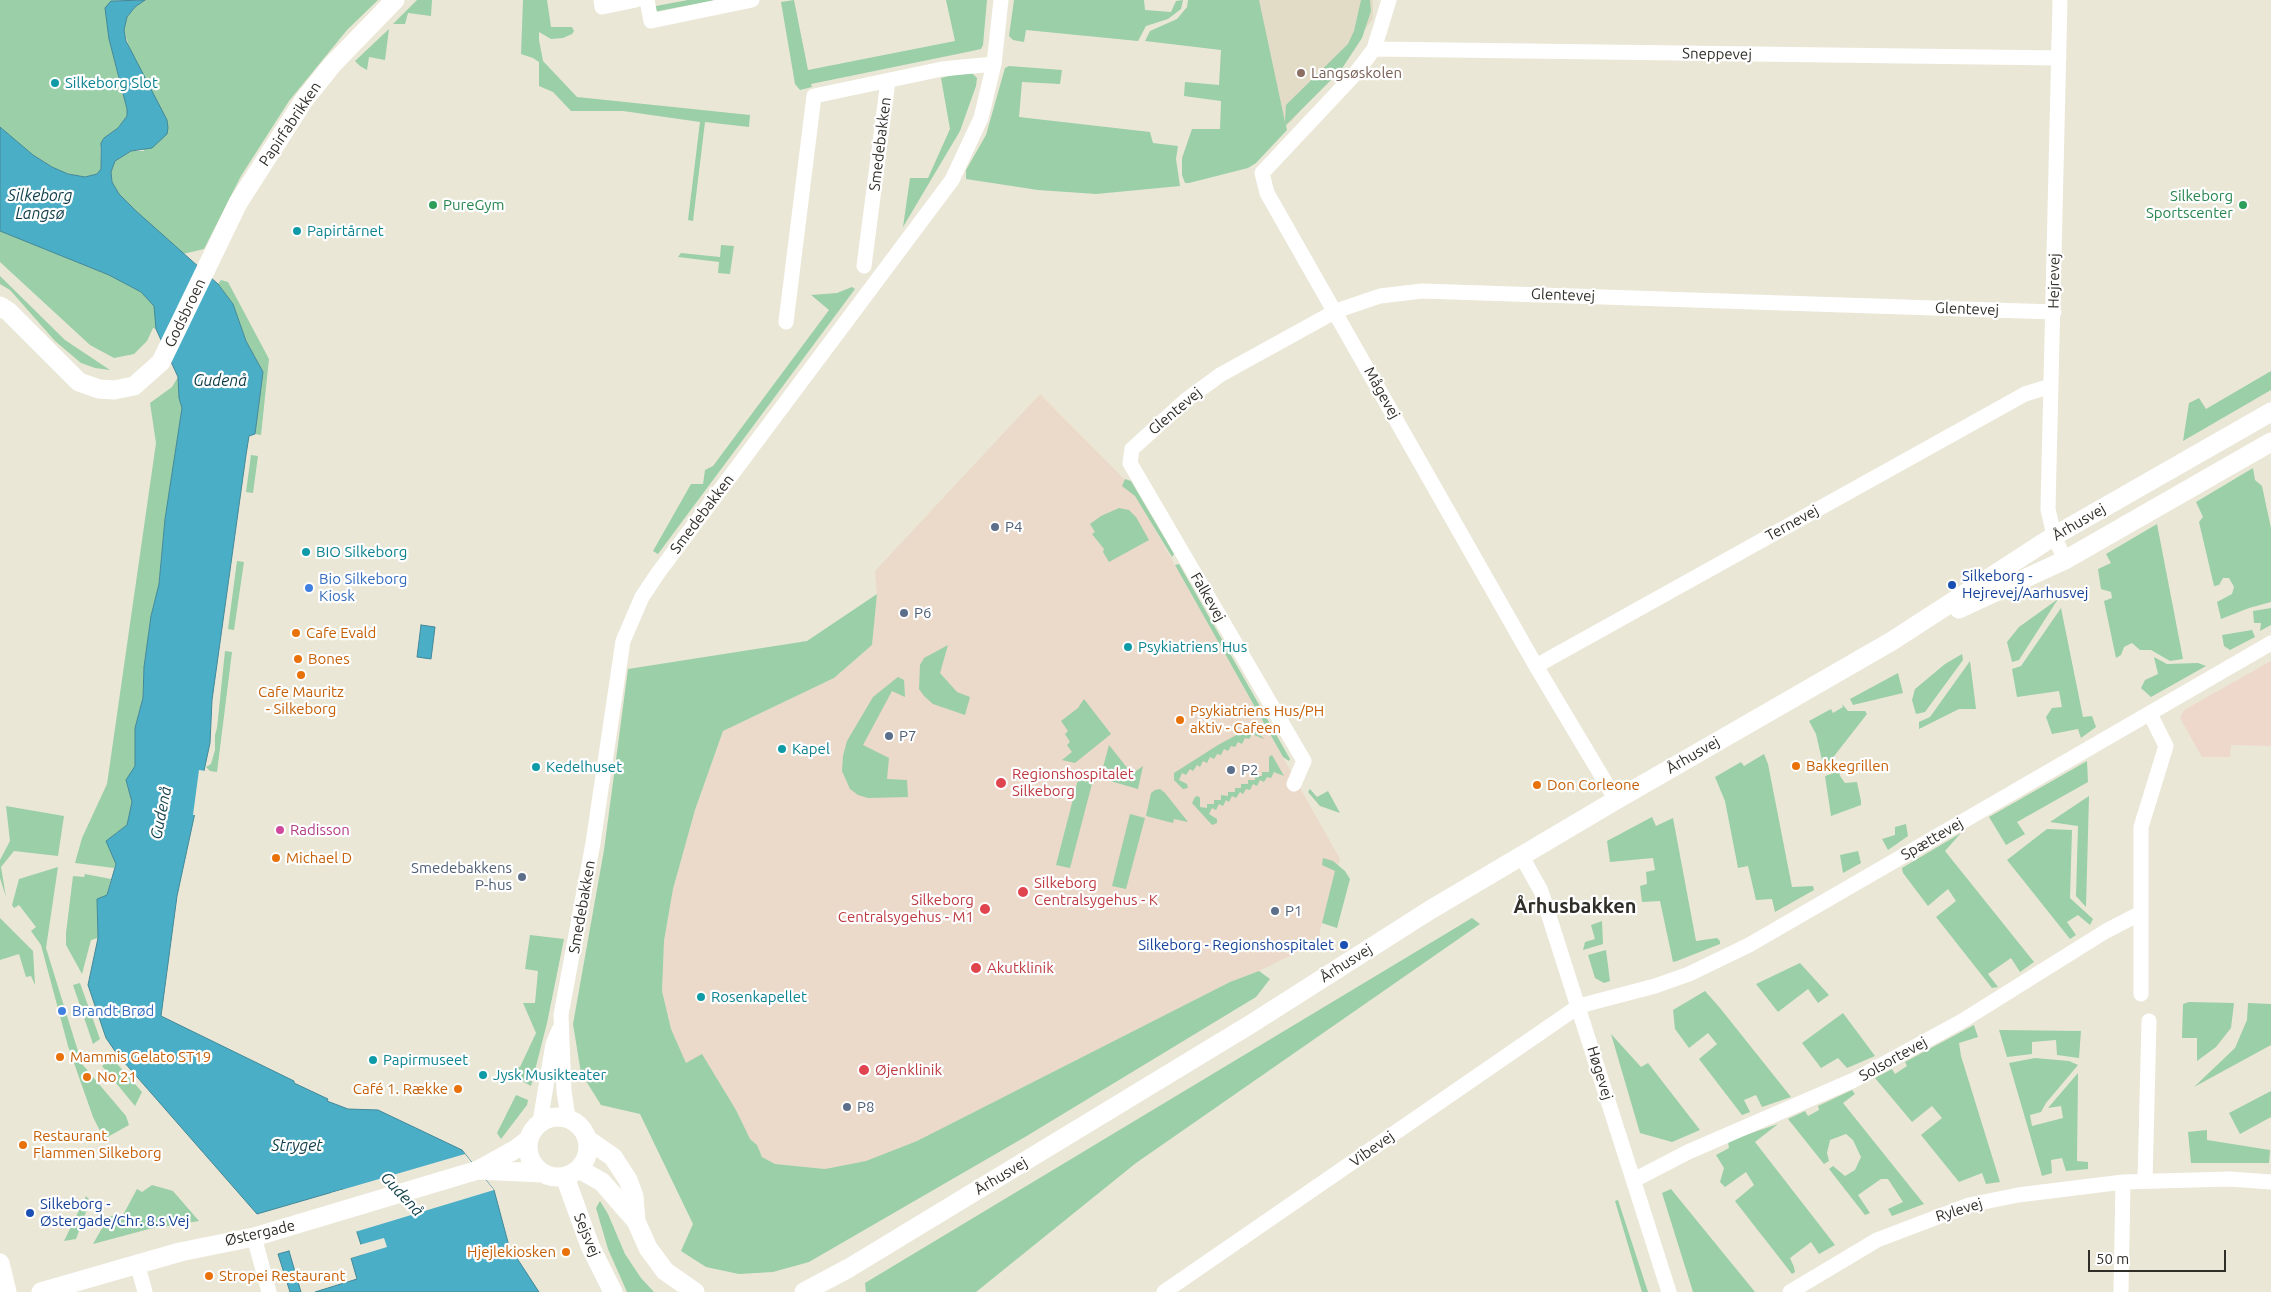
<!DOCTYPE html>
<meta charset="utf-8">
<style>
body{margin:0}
#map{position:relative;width:2271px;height:1292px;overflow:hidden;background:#ebe7d7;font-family:Ubuntu,sans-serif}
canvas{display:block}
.scale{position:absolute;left:2088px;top:1250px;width:138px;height:22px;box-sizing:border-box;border:2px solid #302e28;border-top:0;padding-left:6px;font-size:15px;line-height:18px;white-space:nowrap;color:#302e28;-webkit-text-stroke:4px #fff;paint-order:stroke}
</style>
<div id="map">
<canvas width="2271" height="1292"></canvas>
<div class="scale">50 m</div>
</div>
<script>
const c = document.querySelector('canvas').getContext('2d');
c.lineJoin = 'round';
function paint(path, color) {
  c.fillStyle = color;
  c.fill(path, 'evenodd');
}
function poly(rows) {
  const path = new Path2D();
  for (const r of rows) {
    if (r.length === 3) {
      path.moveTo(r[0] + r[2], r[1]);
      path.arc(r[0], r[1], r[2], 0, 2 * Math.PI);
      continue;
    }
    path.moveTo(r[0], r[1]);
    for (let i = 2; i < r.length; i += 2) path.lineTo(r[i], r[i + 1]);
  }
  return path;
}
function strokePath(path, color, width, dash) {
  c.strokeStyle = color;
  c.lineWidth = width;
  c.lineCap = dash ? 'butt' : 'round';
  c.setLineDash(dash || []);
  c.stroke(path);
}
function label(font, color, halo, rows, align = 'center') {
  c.font = font + ' Ubuntu,sans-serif';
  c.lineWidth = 4.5;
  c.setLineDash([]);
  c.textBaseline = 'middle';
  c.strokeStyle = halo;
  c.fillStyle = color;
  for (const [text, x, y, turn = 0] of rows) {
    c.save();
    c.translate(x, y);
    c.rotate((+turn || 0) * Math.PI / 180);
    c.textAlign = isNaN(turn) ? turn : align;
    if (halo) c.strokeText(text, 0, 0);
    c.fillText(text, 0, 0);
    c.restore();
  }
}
const commercial = poly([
 [2271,661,2271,746,2231,745,2230,757,2202,757,2180,718,2184,710]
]);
const built = poly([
 [1254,0,1373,0,1373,19,1292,121,1286,126]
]);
const medical = poly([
 [1040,394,1130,485,1340,859,1320,930,1320,941,1259,971,1230,982,917,1141,866,1161,825,1169,775,1164,762,1157,757,1145,750,1139,736,1110,702,1055,686,1063,671,1029,662,991,664,941,673,889,695,810,723,731,834,678,872,645,877,594,875,571]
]);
const green = poly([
 [0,0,118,0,111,1,109,39,127,109,127,116,118,128,104,138,100,148,101,169,97,174,85,177,68,174,52,167,33,155,0,127],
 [145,0,378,0,347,30,289,101,241,176,204,249,183,254,135,211,119,194,112,182,111,172,115,161,131,151,144,151,131,53,124,30,127,17,135,7],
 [417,0,432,0,431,16,408,13,405,24,393,24],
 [523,0,547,0,551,27,572,27,574,31,572,34,563,38,551,39,539,32,539,40,543,61,577,97,750,115,749,127,705,122,693,221,688,220,700,122,623,111,571,111,553,92,539,86,539,62,533,58,521,54],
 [688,0,716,0,653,12,653,8,656,6],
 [794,0,808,70,955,41,946,0,987,0,983,45,981,49,972,51,811,84,812,87,800,90,795,84,781,2],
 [1014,0,1144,0,1145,10,1171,12,1176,1,1183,0,1181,9,1168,19,1146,26,1138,41,1026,30,1024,42,1013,40,1009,36],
 [1188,0,1259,0,1285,122,1286,105,1348,44,1354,31,1361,0,1370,0,1371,11,1362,38,1341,70,1286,125,1287,130,1256,163,1248,168,1189,183,1185,183,1182,175,1182,158,1192,129,1220,129,1221,101,1184,96,1185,82,1219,85,1221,50,1145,41,1150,31,1177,19,1187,7],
 [389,29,385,60,369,57,367,70,360,66,355,61],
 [1009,66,1062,70,1060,84,1022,82,1019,117,1150,132,1153,143,1178,146,1176,159,1180,186,1096,194,1038,190,966,179,966,170,986,135,1005,68],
 [972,73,977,78,976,86,960,131,903,227,910,178,928,178,950,129,941,78,957,74],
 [0,231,109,275,141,292,154,306,156,329,153,328,147,341,134,354,114,358,90,345,0,262],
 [721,245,734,246,730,274,718,273,719,262,678,257,681,253,720,257],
 [0,276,65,340,110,370,95,368,81,363,55,341,10,290,0,284],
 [221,280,228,282,269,359,261,435,255,434,263,372,246,341,233,304,218,284],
 [852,287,855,289,658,554,653,551,691,484,703,484,705,470,713,466,829,310,811,295,837,293],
 [2271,371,2271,390,2183,441,2189,403,2199,398,2206,409],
 [178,377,179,398,182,408,165,519,159,584,151,616,144,667,143,698,135,728,135,766,126,780,132,802,127,825,106,841,116,863,114,868,75,863,82,838,107,784,156,443,150,403,172,387],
 [251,455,258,456,253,493,246,492],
 [2253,468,2255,480,2262,486,2271,528,2271,602,2249,608,2221,619,2217,602,2232,594,2234,587,2229,578,2223,578,2219,585,2214,586,2199,522,2203,517,2196,502],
 [1125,479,1131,481,1174,554,1172,557,1135,496,1122,486],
 [1119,508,1129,510,1136,517,1149,540,1109,562,1103,552,1104,549,1092,534,1095,532,1090,524,1101,516],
 [2157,524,2183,659,2170,661,2151,650,2140,650,2132,643,2124,647,2121,655,2116,658,2104,601,2112,598,2111,592,2101,589,2098,569,2111,563,2106,554],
 [237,561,244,562,234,630,228,629],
 [1179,564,1290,759,1289,761,1283,757,1175,565],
 [877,594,872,645,834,678,723,731,695,810,673,889,664,941,662,991,671,1029,686,1063,702,1054,736,1110,750,1139,757,1145,762,1157,775,1164,825,1169,866,1161,917,1141,1230,982,1259,971,1270,979,1256,997,1025,1137,809,1262,773,1272,739,1274,706,1267,681,1251,693,1224,640,1114,601,1105,581,1073,573,1024,604,850,628,669,807,641],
 [2058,599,2019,660,2012,662,2007,642,2019,627],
 [2061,608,2083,717,2092,716,2096,727,2081,738,2078,729,2052,734,2046,717,2052,708,2062,707,2059,691,2017,697,2012,669,2021,666],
 [2271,608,2271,625,2260,631,2261,623,2254,623,2253,611],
 [2252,630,2255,637,2230,650,2224,646,2222,635],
 [948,645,940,673,957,692,970,697,965,715,933,704,924,696,919,689,920,665,924,658],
 [225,651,232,652,217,772,210,771,206,767,211,764,215,750,215,735,217,728],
 [1962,654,1963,660,1925,712,1916,714,1912,700,1915,689,1945,664],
 [2154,657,2167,664,2198,663,2206,666,2151,697,2141,688,2145,680,2158,674],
 [1970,661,1976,709,1959,709,1919,729,1919,722,1930,717],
 [1898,673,1903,693,1853,705,1850,699],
 [898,677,904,680,905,697,892,691,863,745,889,758,887,779,907,780,908,797,868,798,858,795,850,789,842,771,843,756,847,741,873,697],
 [1084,699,1111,734,1075,763,1062,760,1072,752,1067,745,1070,742,1065,734,1068,731,1061,721,1078,708],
 [1842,704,1848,711,1865,711,1867,714,1824,769,1816,734,1809,721,1831,709,1833,713,1843,707],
 [1253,726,1264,739,1252,734,1249,739,1245,738,1242,744,1238,742,1235,747,1231,746,1228,751,1224,749,1221,755,1217,754,1214,759,1210,757,1207,763,1203,761,1200,767,1197,765,1193,771,1190,769,1186,775,1182,773,1179,780,1187,784,1188,788,1183,789,1174,780,1174,773,1218,745],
 [1109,745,1132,774,1143,766,1138,789,1100,778],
 [1764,754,1768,764,1792,887,1813,886,1814,890,1775,912,1772,899,1756,900,1748,866,1738,868,1725,801,1715,777,1741,762,1744,766],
 [1272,755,1284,776,1274,772,1271,778,1267,777,1264,782,1260,780,1257,786,1253,784,1250,790,1246,789,1243,794,1240,792,1236,798,1232,796,1229,802,1226,800,1223,806,1219,804,1216,810,1212,808,1209,814,1217,819,1217,823,1212,825,1192,803,1195,797,1198,796,1200,798,1200,807,1207,808,1207,804,1214,804,1214,800,1221,800,1221,795,1228,796,1228,792,1235,792,1235,788,1241,788,1241,784,1248,784,1248,780,1255,780,1255,776,1262,776,1262,772,1269,772,1269,757],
 [2087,761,2088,782,2017,822,2025,834,2006,845,1989,817],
 [1835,768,1839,772,1840,776,1845,783,1857,782,1861,801,1861,805,1831,816,1825,776,1831,774],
 [1079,776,1093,780,1070,868,1056,865],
 [1160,789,1165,793,1188,822,1174,819,1173,823,1146,816,1151,793,1155,790],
 [1310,789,1317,797,1328,791,1340,813,1320,806,1308,792],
 [2089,796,2086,907,2076,896,2078,826,2050,822],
 [6,806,64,816,58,856,14,851,1,867,6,897,0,878,0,860,10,841],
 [1130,814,1145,818,1126,889,1112,886],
 [1652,817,1656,826,1673,818,1696,941,1717,938,1720,941,1720,944,1677,961,1673,962,1660,901,1642,902,1640,886,1647,884,1646,872,1655,870,1653,858,1610,862,1607,841],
 [1906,824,1908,836,1888,850,1882,839,1895,835,1895,827],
 [2047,829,2072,830,2070,898,2093,919,2090,925,2078,915,2067,922,2076,935,2070,939,2007,860],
 [1961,833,1945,851,2034,962,2020,972,2011,958,1988,974,1998,987,1992,988,1936,917,1956,901,1948,889,1928,906,1903,873,1902,868],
 [1858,851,1861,863,1843,873,1840,855],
 [1323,858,1333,861,1345,871,1350,879,1337,928,1322,923,1335,871,1322,865],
 [58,867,46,948,82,1064,126,1116,129,1125,104,1139,93,1117,68,1046,41,945,31,931,36,927,19,905,14,908,12,905,19,879],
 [85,874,111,879,107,895,97,899,98,938,91,940,82,974,66,945,66,933,73,876,84,877],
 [0,918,33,951,35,985,31,976,26,977,19,954,0,960],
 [1472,918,1480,924,1136,1163,976,1292,866,1292,865,1283],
 [1602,921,1603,944,1583,950,1585,942,1595,939,1591,925],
 [530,935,564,939,547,1023,531,1086,511,1075,515,1066,520,1067,536,1033,523,1003,535,1003,538,971,525,969],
 [1606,950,1610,981,1604,983,1595,978,1588,955],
 [1800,963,1829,995,1818,1003,1808,989,1778,1012,1756,984],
 [80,983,100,1039,93,1044,73,985],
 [1705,991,1720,1008,1791,1097,1762,1107,1756,1095,1744,1100,1750,1112,1742,1115,1699,1059,1717,1044,1708,1033,1689,1048,1675,1029,1673,1010],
 [2189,1002,2234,1003,2231,1028,2216,1047,2197,1061,2197,1038,2182,1038,2183,1004],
 [2248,1003,2271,1004,2271,1045,2194,1087,2235,1048,2247,1020],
 [1843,1013,1875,1056,1847,1068,1838,1058,1821,1068,1802,1043],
 [1974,1025,1978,1037,1959,1043,1961,1056,2000,1182,1986,1184,1982,1173,1959,1182,1921,1135,1942,1118,1932,1106,1912,1122,1875,1078,1892,1069,1895,1074,1907,1066,1905,1062],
 [1999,1030,2081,1031,2079,1058,2057,1055,2056,1040,2032,1042,2032,1054,2007,1057],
 [1611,1034,1641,1067,1648,1063,1700,1130,1672,1142,1640,1133],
 [112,1058,142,1092,135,1106,102,1066],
 [2035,1058,2069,1061,2078,1065,2046,1103,2041,1112,2030,1115,2032,1126,2063,1118,2061,1106,2048,1108,2078,1073,2077,1161,2088,1162,2088,1169,2066,1171,2062,1158,2051,1160,2052,1173,2042,1176,2009,1063],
 [1852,1090,1855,1094,1843,1103,1924,1204,1892,1216,1888,1209,1903,1202,1888,1179,1881,1179,1858,1195,1870,1213,1865,1215,1829,1169,1833,1166,1845,1176,1855,1170,1861,1157,1853,1140,1846,1134,1830,1140,1827,1153,1829,1161,1824,1164,1788,1119,1805,1111,1808,1116,1819,1110,1818,1106],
 [2271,1091,2271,1117,2240,1134,2229,1113],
 [516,1095,528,1100,527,1105,501,1139,497,1133],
 [1778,1124,1755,1142,1835,1245,1819,1254,1811,1242,1790,1258,1794,1267,1795,1272,1792,1274,1735,1201,1754,1185,1746,1172,1725,1187,1720,1182,1724,1168,1716,1155,1729,1148,1728,1141],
 [2207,1130,2207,1140,2270,1150,2269,1163,2191,1163,2188,1132],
 [152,1185,173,1191,199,1221,149,1229,93,1244,109,1216,122,1217,137,1189,142,1192],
 [1671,1189,1755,1292,1693,1292,1662,1193],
 [86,1196,90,1201,76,1239,64,1241],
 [1618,1200,1648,1292,1642,1292,1615,1201],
 [600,1201,608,1214,625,1254,641,1278,654,1292,627,1292,608,1249,596,1208]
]);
const water = poly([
 [145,0,135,7,127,17,124,30,126,41,167,120,168,128,167,134,152,148,131,151,115,161,111,172,112,182,119,194,136,211,218,284,233,304,246,341,263,372,255,434,249,436,246,455,212,700,210,743,177,896,161,1016,294,1081,294,1083,328,1099,327,1101,348,1109,378,1110,462,1150,494,1190,509,1246,539,1292,315,1292,357,1279,351,1258,364,1254,343,1189,257,1214,117,1054,106,1038,88,985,98,938,97,899,107,895,116,864,106,841,127,825,132,802,126,780,135,766,135,728,143,698,144,667,151,616,159,584,165,519,182,408,179,398,178,377,156,329,154,306,141,292,109,275,0,231,0,127,33,155,52,167,68,174,85,177,97,174,101,169,101,143,104,138,118,128,127,116,127,109,109,39,105,8,111,1,145,0],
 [421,625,435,627,431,659,417,657,421,625],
 [289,1251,301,1292,290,1292,278,1254,289,1251]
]);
const pier = poly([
 [199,770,206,771,198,815,193,815],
 [465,1154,494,1190,355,1232,341,1192,331,1195,331,1193],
 [384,1238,387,1247,351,1258,351,1255,361,1252,359,1245]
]);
const minor = poly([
 [601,0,602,7,636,0],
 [647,0,651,21,752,0],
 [1389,0,1374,49,1355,74,1262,173,1267,193,1536,666,1616,800],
 [2060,0,2048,509,2054,536,2065,560],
 [1374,49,2059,58],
 [864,266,888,81],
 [786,322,814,96,942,69,994,64],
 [1536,666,2025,394,2051,386],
 [1294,784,1304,761,1130,463,1132,449,1186,400,1220,375,1336,311,1380,296,1422,291,2054,312],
 [1522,857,1541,891,1669,1292],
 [2141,994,2141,827,2166,746,2150,714],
 [568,1118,564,1091,561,1015,593,843,623,641,642,597,658,573,952,180,981,118,994,64,1001,0],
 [540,1122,553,1044,559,1030],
 [1634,1180,1688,1152,1854,1080,1962,1021,2106,931,2139,914],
 [2145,1181,2149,1021],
 [254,1237,269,1292],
 [137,1263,145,1292],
 [1164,1292,1579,1006,1655,986,1689,974,1749,945,2271,643],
 [1790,1292,1877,1240,1969,1205,2018,1195,2123,1182,2230,1179,2271,1182],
 [2121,1292,2123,1182]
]);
const tertiary = poly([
 [0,306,9,312,79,382,99,389,114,390,134,386,161,362,238,203,304,100,332,65,395,0],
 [1959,609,2065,560,2271,442],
 [558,1147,30],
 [587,1139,613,1157,628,1180,634,1196,636,1221,648,1248,665,1271,695,1292],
 [579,1169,602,1182,636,1221],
 [478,1170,543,1173],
 [565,1177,590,1246,613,1292],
 [0,1263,7,1292],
 [41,1292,180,1252,254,1237,478,1170,516,1149,529,1139],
 [804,1292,849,1268,1251,1024,1430,910,1616,800,1892,641,2054,536,2271,412]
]);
const markers = [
 [1301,73,5,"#8d6e63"],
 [55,83,5,"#0f9aa8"],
 [433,205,5,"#2e9e5b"],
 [2243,205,5,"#2e9e5b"],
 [297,231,5,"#0f9aa8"],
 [995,527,5,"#5c6f8a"],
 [306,552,5,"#0f9aa8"],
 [1952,585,5,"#1a4fb4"],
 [309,588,5,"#3f7fe0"],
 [904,613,5,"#5c6f8a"],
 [296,633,5,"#e8710a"],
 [1128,647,5,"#0f9aa8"],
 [298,659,5,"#e8710a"],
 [301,675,5,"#e8710a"],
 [1180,720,5,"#e8710a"],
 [889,736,5,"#5c6f8a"],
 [782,749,5,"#0f9aa8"],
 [1796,766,5,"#e8710a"],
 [536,767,5,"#0f9aa8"],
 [1231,770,5,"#5c6f8a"],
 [1001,783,6,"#e0444e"],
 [1537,785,5,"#e8710a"],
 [280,830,5,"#d1479c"],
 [276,858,5,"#e8710a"],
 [522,877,5,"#5c6f8a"],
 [1023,892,6,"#e0444e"],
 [985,909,6,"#e0444e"],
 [1275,911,5,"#5c6f8a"],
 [1344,945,5,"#1a4fb4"],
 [976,968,6,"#e0444e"],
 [701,997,5,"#0f9aa8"],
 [62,1011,5,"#3f7fe0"],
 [60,1057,5,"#e8710a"],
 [373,1060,5,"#0f9aa8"],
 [864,1070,6,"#e0444e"],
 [483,1075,5,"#0f9aa8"],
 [87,1077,5,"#e8710a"],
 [458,1089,5,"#e8710a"],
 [847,1107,5,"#5c6f8a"],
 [23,1145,5,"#e8710a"],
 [30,1213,5,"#1a4fb4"],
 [566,1252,5,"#e8710a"],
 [209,1276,5,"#e8710a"]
];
const streetNames = [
 ["Sneppevej",1717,54,1],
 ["Papirfabrikken",290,124,-56],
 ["Smedebakken",880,144,-83],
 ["Hejrevej",2054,281,-89],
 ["Glentevej",1563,295,2],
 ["Glentevej",1967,309,2],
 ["Godsbroen",185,313,-64],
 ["Mågevej",1382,393,61],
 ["Glentevej",1175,411,-40],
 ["Smedebakken",702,514,-53],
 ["Århusvej",2079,522,-30],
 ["Ternevej",1792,523,-29],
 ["Falkevej",1208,597,60],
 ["Århusvej",1693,755,-30],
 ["Spættevej",1932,839,-30],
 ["Smedebakken",582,907,-80],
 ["Århusvej",1346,963,-32],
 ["Solsortevej",1893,1059,-29],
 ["Høgevej",1600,1073,73],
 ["Vibevej",1372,1149,-35],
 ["Århusvej",1001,1176,-31],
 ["Rylevej",1959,1210,-17],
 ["Østergade",260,1233,-13],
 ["Sejsvej",587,1235,68]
];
const educationNames = [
 ["Langsøskolen",1311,73]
];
const cultureNames = [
 ["Silkeborg Slot",65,83],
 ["Papirtårnet",307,231],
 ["BIO Silkeborg",316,552],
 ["Psykiatriens Hus",1138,647],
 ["Kapel",792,749],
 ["Kedelhuset",546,767],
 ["Rosenkapellet",711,997],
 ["Papirmuseet",383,1060],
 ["Jysk Musikteater",493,1075]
];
const leisureNames = [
 ["Silkeborg",2233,196],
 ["Sportscenter",2233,213],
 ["PureGym",443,205,"left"]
];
const serviceNames = [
 ["P4",1005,527],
 ["P6",914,613],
 ["P7",899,736],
 ["P2",1241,770],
 ["Smedebakkens",512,868,"right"],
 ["P-hus",512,885,"right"],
 ["P1",1285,911],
 ["P8",857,1107]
];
const transitNames = [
 ["Silkeborg -",1962,576],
 ["Hejrevej/Aarhusvej",1962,593],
 ["Silkeborg - Regionshospitalet",1334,945,"right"],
 ["Silkeborg -",40,1204],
 ["Østergade/Chr. 8.s Vej",40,1221]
];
const shopNames = [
 ["Bio Silkeborg",319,579],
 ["Kiosk",319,596],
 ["Brandt Brød",72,1011]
];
const foodNames = [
 ["Cafe Evald",306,633],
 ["Bones",308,659],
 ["Cafe Mauritz",301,692,"center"],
 ["- Silkeborg",301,709,"center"],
 ["Psykiatriens Hus/PH",1190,711],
 ["aktiv - Cafeen",1190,728],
 ["Bakkegrillen",1806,766],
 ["Don Corleone",1547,785],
 ["Michael D",286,858],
 ["Mammis Gelato ST19",70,1057],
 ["No 21",97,1077],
 ["Café 1. Række",448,1089,"right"],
 ["Restaurant",33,1136],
 ["Flammen Silkeborg",33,1153],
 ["Hjejlekiosken",556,1252,"right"],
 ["Stropei Restaurant",219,1276]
];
const healthNames = [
 ["Regionshospitalet",1012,774],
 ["Silkeborg",1012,791],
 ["Silkeborg",1034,883],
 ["Centralsygehus - K",1034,900],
 ["Silkeborg",974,900,"right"],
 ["Centralsygehus - M1",974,917,"right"],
 ["Akutklinik",987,968],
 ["Øjenklinik",875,1070]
];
const hotelNames = [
 ["Radisson",290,830]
];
const waterNames = [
 ["Silkeborg",40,196],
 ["Langsø",40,214],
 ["Gudenå",220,381],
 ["Gudenå",161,813,-79],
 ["Stryget",297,1146],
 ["Gudenå",402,1194,47]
];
const districtNames = [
 ["Århusbakken",1575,906]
];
paint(commercial, '#eed8cc');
paint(built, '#e2dbc5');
paint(medical, '#ebd9c9');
paint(green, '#9acfa7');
paint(water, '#4aaec7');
strokePath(water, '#428897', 1);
paint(pier, '#ebe7d7');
strokePath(minor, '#fff', 15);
strokePath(tertiary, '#fff', 19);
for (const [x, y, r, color] of markers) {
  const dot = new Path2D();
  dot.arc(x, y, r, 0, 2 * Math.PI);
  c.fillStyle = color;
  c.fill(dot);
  strokePath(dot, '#fff', 2);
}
label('15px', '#302e28', '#fff', streetNames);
label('15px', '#785e54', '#fff', educationNames, 'left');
label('15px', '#0d838f', '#fff', cultureNames, 'left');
label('15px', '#27864d', '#fff', leisureNames, 'right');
label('15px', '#4e5e75', '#fff', serviceNames, 'left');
label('15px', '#164399', '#fff', transitNames, 'left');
label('15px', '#366cbe', '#fff', shopNames, 'left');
label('15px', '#c56008', '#fff', foodNames, 'left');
label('15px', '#be3a42', '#fff', healthNames, 'left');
label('15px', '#b23c85', '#fff', hotelNames, 'left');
label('italic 16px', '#0f3d48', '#fff', waterNames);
label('bold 20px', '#302e28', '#fff', districtNames);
</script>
